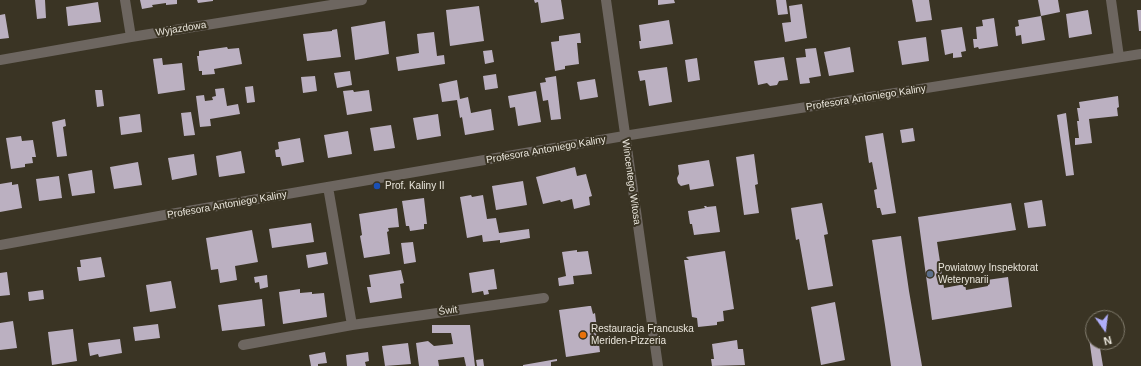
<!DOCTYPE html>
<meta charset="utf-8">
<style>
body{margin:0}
#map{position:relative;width:1141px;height:366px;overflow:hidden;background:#3a3424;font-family:Helvetica,sans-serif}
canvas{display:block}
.north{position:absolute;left:1085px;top:310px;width:40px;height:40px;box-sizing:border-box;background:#3a3424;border:1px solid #807b6d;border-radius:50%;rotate:166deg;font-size:11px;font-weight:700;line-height:16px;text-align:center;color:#e9e5db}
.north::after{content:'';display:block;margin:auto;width:14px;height:18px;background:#afaefa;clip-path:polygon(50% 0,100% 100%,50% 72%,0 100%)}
</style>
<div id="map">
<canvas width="1141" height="366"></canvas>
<div class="north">N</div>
</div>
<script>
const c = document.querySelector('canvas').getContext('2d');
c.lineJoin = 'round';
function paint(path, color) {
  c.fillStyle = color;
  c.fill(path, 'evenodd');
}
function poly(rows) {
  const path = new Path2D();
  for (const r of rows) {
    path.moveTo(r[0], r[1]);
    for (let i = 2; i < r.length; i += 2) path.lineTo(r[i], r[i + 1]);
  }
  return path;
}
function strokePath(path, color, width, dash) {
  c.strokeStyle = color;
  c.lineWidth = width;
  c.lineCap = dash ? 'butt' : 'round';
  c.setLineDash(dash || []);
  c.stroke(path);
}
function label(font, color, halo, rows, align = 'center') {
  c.font = font + ' Helvetica,sans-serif';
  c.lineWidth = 4;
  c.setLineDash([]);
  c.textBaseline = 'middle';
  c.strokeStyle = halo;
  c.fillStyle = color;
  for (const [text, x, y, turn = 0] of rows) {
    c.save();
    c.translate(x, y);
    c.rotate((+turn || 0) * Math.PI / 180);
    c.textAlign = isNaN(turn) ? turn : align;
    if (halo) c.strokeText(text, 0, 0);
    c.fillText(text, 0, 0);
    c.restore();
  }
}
const building = poly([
 [35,0,45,0,46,18,37,19],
 [140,0,177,0,177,4,166,5,166,3,152,5,153,7,142,9],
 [197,0,213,0,213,1,198,3],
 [534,0,561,0,564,19,541,23,538,2,535,3],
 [658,0,674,0,675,3,658,5],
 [776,0,786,0,788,14,778,15],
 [912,0,929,0,932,20,916,22],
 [1038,0,1058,0,1060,12,1041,16],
 [98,2,101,22,68,26,66,7],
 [802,4,807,38,785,42,782,23,791,22,789,6],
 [479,6,484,41,450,46,446,10],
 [1088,10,1092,34,1069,38,1066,14],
 [1137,10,1141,10,1141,31,1139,31],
 [5,14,9,38,0,39,0,15],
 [1041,16,1045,40,1022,44,1021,35,1016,36,1015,27,1019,26,1018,20],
 [994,18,998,46,979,49,978,47,974,48,973,39,977,39,976,27,983,26,982,20],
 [669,20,673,44,640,49,639,41,641,41,639,25],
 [385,21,389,54,355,60,351,27],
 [962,27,966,51,961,52,962,57,953,58,953,53,945,55,941,30],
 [337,29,341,57,307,61,303,34,332,31,332,30],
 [434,32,437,56,444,55,445,64,398,71,396,57,419,53,417,34],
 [580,33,581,43,577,43,579,64,565,66,565,69,555,71,551,42,559,41,559,36],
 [926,37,929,61,902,65,898,41],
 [227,47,228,49,239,48,242,64,214,69,215,74,202,75,202,71,199,71,197,56,199,56,199,51],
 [850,47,854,72,829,76,824,52],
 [816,48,821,76,809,78,810,83,800,84,796,58,806,57,805,49],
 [492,50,494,62,485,64,483,51],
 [784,57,788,80,779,81,777,85,770,86,767,83,758,85,754,61],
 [162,58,163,65,182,63,185,90,158,94,153,59],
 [697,58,700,80,688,82,685,60],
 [667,67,672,102,649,106,645,80,640,81,638,71],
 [350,71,352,85,337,88,334,73],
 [496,74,498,88,485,90,483,76],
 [315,76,317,91,303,93,301,77],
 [556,76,561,119,551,120,548,100,543,101,540,83,546,82,545,78],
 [595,79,598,97,580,100,577,82],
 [457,80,460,99,468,97,471,113,491,109,494,130,465,135,462,117,460,118,457,100,442,102,439,84],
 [253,86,255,102,247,103,245,87],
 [224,88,227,106,238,104,240,114,210,119,211,126,200,127,196,96,204,95,205,101,213,100,212,97,216,96,215,89],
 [95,90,102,90,104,106,97,107],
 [353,90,354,92,369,90,372,111,347,115,343,91],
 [536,91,541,122,518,126,515,107,510,108,508,96],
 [1118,96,1119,107,1117,108,1118,116,1089,119,1092,143,1075,145,1075,138,1079,138,1077,121,1079,121,1077,108,1080,108,1079,102],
 [191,112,195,135,184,136,181,113],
 [1066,113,1074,175,1066,176,1057,115],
 [140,114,142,132,121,135,119,117],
 [438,114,441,136,417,140,413,118],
 [65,119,66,126,63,127,67,156,57,157,52,122],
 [391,125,395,148,374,151,370,128],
 [913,128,915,141,902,143,900,130],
 [348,131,352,154,328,158,324,135],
 [883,133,896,213,882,215,880,208,877,208,874,190,877,189,872,162,869,163,865,136],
 [21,136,22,141,33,140,36,157,32,157,33,163,25,164,25,167,11,169,6,138],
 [300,138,304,162,282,166,280,157,276,157,275,150,279,149,278,142],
 [241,151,245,173,219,177,216,156],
 [194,154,197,175,172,180,168,158],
 [754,154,758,184,755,185,759,213,744,215,736,157],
 [709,160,714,186,690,190,689,184,681,186,678,183,677,178,679,174,678,165],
 [138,162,142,185,114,189,110,167],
 [575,167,577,176,586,174,592,196,589,197,590,205,574,209,572,199,561,202,560,200,543,204,536,177],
 [92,170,95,193,72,196,68,174],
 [59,176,62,198,39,201,36,179],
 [523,181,527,205,496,210,492,186],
 [12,182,12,185,18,184,22,208,0,212,0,184],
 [471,195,472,197,483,195,487,219,496,218,499,233,529,229,530,238,500,243,500,240,483,242,482,235,467,238,460,197],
 [424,198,427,224,424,224,424,229,410,231,409,226,406,226,402,201],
 [1042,200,1046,226,1028,228,1024,203],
 [822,203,828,234,824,235,833,286,808,290,799,239,796,240,791,208],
 [1011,203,1016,230,937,242,944,288,965,284,966,290,988,286,987,280,1008,277,1012,307,932,320,918,217],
 [704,206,706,206,707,207,716,206,720,232,694,235,692,224,690,224,688,211,705,208],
 [397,208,399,227,388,228,389,231,387,232,390,254,364,258,360,236,362,235,359,214],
 [311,223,314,242,272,248,269,229],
 [252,230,258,262,235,266,237,280,220,283,218,269,211,270,206,238],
 [901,236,909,291,922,366,891,366,885,325,872,240],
 [413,242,416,262,404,264,401,243],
 [577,250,577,252,588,251,592,274,573,276,574,284,559,286,558,278,566,276,562,252],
 [725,251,734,309,723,311,724,321,717,322,717,325,698,327,697,318,692,317,684,260,689,260,686,257],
 [326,252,328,264,308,268,306,255],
 [101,257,105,277,79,281,77,267,81,267,80,260],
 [494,269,497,289,488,290,489,294,484,295,483,291,472,293,469,273],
 [401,270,404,283,400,284,402,298,370,303,367,287,371,287,369,275],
 [7,272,10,295,0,296,0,273],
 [267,275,268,287,260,289,259,282,255,283,254,277],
 [171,281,176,308,150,312,146,285],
 [300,289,300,293,312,292,312,294,324,293,327,317,283,324,279,292],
 [43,290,44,299,29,301,28,292],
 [262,299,265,326,222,331,218,305],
 [835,302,845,360,821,365,811,307],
 [589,306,591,306,593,314,595,313,600,352,566,357,559,310],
 [13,321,17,348,0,350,0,323],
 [158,324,160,338,135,341,133,327],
 [432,325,470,325,475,366,466,366,464,357,438,360,439,366,419,366,416,343,428,341,434,346,453,344,451,333,432,333],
 [73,329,77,361,52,365,48,332],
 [1088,331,1093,331,1093,342,1099,342,1103,366,1093,366],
 [120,339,122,353,99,357,98,354,90,356,88,343],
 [737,340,738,349,743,349,745,365,712,366,711,359,714,359,712,344],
 [408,343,411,364,385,366,382,346],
 [325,352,327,363,318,364,318,366,311,366,309,355],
 [368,352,369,361,365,362,366,366,347,366,346,355],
 [483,359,484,366,477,366,476,360],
 [557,359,557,361,551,362,551,366,523,366,523,365]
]);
const minor = poly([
 [125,0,131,37],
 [606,0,658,366],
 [1111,0,1119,57],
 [0,60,131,37,362,0],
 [328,187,352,325],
 [0,245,159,216,624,136,1141,54],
 [243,345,352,325,544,298]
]);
const markers = [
 [377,186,4,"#1a4fb4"],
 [930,274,4,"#5c6f8a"],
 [583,335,4,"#e8710a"]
];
const streetNames = [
 ["Wyjazdowa",181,29,-9],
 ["Profesora Antoniego Kaliny",866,98,-9],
 ["Profesora Antoniego Kaliny",546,150,-10],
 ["Wincentego Witosa",631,182,82],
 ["Profesora Antoniego Kaliny",227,205,-10],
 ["Świt",448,311,-8]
];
const poiNames = [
 ["Prof. Kaliny II",385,186],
 ["Powiatowy Inspektorat",938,268],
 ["Weterynarii",938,280],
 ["Restauracja Francuska",591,329],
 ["Meriden-Pizzeria",591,341]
];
paint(building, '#bbb0c1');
strokePath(minor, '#6d6660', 10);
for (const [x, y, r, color] of markers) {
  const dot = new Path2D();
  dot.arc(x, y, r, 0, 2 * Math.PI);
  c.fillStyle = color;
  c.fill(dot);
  strokePath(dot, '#3a3424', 1.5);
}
label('10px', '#e9e5db', '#3a3424', streetNames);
label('10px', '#e9e5db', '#3a3424', poiNames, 'left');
</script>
